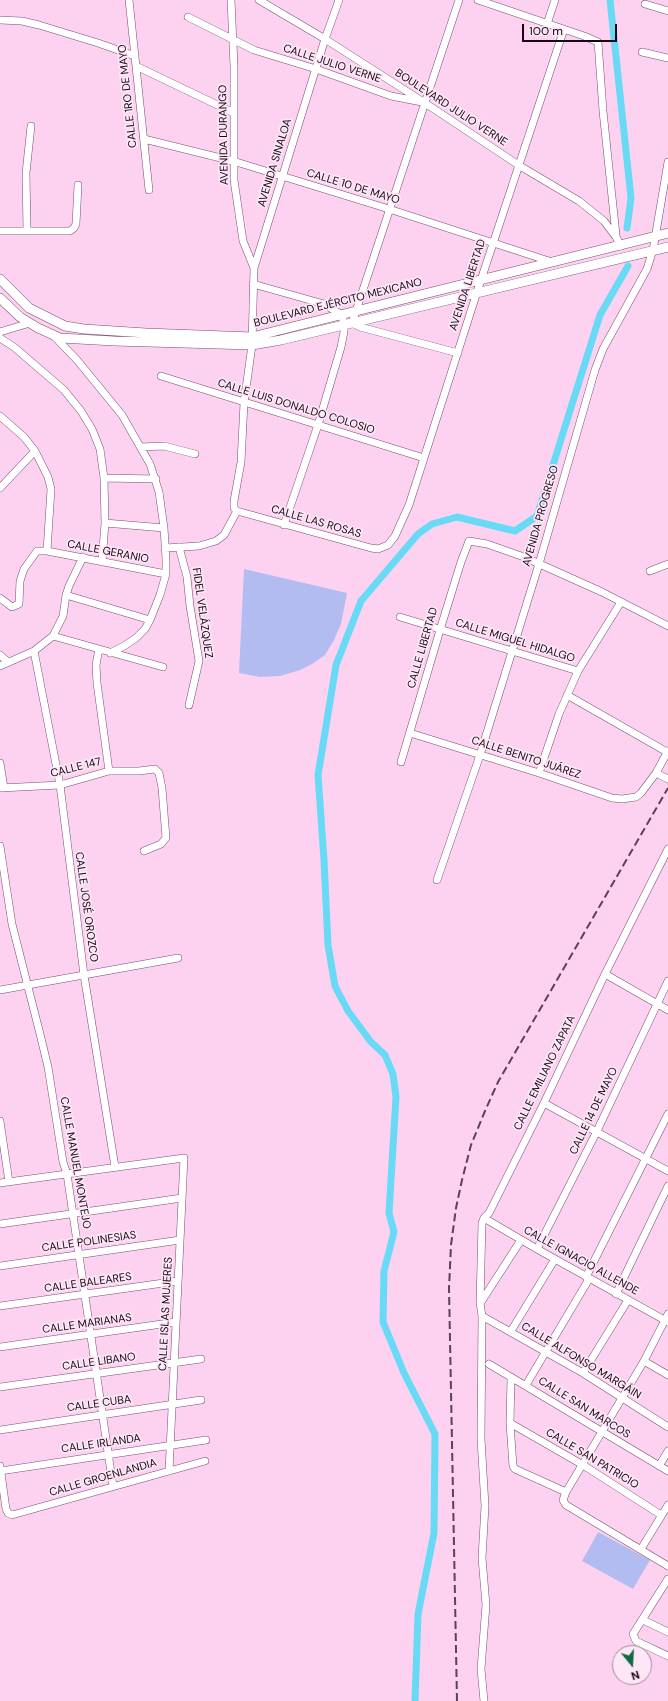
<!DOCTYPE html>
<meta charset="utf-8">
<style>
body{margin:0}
#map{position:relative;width:668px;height:1701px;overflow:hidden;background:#fdd2f1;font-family:"DM Sans",sans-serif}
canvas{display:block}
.north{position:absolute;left:612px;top:1645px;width:40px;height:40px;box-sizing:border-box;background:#fde7f6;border:1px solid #a18d9b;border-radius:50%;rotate:162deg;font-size:11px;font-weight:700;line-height:16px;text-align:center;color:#170613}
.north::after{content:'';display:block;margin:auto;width:14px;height:18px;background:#0c6b3f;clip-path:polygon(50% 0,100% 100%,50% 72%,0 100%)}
.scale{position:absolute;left:522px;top:24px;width:95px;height:18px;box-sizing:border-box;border:2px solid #170613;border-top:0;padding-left:5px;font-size:12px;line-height:14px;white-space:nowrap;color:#170613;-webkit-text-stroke:3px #fde7f6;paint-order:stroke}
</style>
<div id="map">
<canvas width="668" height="1701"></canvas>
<div class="north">N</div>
<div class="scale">100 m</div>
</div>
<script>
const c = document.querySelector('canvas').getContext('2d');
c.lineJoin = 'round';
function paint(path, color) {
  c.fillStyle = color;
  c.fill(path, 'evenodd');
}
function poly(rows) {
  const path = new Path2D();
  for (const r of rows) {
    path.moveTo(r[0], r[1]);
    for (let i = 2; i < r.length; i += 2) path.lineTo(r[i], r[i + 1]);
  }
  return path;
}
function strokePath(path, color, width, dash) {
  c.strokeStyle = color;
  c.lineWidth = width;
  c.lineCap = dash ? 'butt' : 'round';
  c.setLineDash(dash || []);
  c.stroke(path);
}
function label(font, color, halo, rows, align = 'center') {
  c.font = font + ' "DM Sans",sans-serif';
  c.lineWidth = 3.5;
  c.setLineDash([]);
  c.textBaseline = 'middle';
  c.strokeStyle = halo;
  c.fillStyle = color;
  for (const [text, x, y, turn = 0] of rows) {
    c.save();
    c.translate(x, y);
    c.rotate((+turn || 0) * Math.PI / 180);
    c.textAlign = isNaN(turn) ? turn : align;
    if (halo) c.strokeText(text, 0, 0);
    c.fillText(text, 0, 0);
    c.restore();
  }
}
const green = poly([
 [244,569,347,593,341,624,334,640,325,655,312,664,300,670,280,676,260,677,239,673],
 [598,1532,650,1560,633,1589,582,1561]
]);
const canal = poly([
 [610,0,631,198,627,228],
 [415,1701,418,1614,434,1533,435,1434,404,1373,383,1322,384,1271,394,1232,389,1213,396,1097,393,1074,385,1055,371,1042,348,1011,335,986,328,945,324,860,318,775,336,665,361,601,418,534,432,524,457,517,515,531,537,516,600,315,628,266]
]);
const minor = poly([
 [129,0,149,190],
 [231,0,234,66,234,180,243,241,254,268],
 [259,0,325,39,425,103,520,166,579,201,604,221,616,237,621,246],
 [478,0,584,36,598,42,603,111,616,235],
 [645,4,668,11],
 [188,17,254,50,316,69,391,96,422,102],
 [0,20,22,21,39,25,98,43,135,56],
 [547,24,555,0],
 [642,52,668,58],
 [136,66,234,113],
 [144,139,233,161,389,209,552,262],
 [27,230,26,173,31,126],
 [0,231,70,231,74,228,76,224,78,185],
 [253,284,324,304,342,315,344,325,344,332,341,347,318,425,284,525],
 [0,332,30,323],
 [54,336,77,360,122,415,150,464,159,492,164,528,166,559,166,574,160,595,150,620,145,629,136,638,124,646,110,653],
 [0,338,14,347,64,390,81,411,92,429,100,449,104,478,105,523,102,562],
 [458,353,360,327,352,323,459,0],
 [161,376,424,458],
 [0,416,24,437,35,451,48,477,51,489,47,551,37,551,24,569,20,581,19,604,12,607,0,598],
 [141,447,164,446,195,454],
 [104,478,156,479],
 [0,488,35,451],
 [237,511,371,548,378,549,388,545,395,536,409,505,477,292,564,29],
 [237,511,234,508,234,501,241,462,244,403,252,345,254,268,325,39,339,0],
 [105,523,164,528],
 [179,547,187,577,190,606,199,661,189,705],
 [165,548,199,546,216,541,224,535,237,511],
 [47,551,166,574],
 [650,571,668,564],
 [66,595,150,620],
 [400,617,578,671],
 [53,636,163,667],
 [99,649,96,665,97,683,109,771],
 [34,651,60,785,84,975,115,1167],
 [0,655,8,662],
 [0,666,34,651,53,636,63,616,66,595,69,586,83,557],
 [567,695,667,752],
 [410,733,539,773,612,798,622,799,636,797,641,793,656,773,668,751],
 [401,762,440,630,461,562,469,541,487,544,524,557,602,592,668,626],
 [0,763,4,788],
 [539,773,559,714,578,671,621,602],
 [656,773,668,779],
 [0,788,60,785,109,771,139,771,155,769,159,773,162,788,166,838,161,844,144,851],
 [0,846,12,924,40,1034,48,1067,63,1162,67,1174,113,1486],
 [437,880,480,755,539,564,595,370,603,349,647,269,653,250,668,162],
 [605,974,668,1010],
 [0,990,178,958],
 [544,1103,668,1171],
 [0,1121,9,1182],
 [0,1183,184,1158,169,1471],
 [484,1218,537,1249,668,1322],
 [0,1224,182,1198],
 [537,1249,597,1131,668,981],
 [0,1266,180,1240],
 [586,1277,668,1114],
 [616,1294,668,1186],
 [481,1302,521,1240],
 [0,1306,178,1281],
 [668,1314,644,1361,566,1492,563,1500,566,1505,668,1566],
 [482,1316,583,1373,668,1427],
 [511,1331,555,1259],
 [0,1347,176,1322],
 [644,1361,668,1375],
 [489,1364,668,1471],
 [583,1373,628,1300],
 [511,1377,510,1423,513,1466,515,1469,566,1492],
 [526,1385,589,1279],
 [0,1387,201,1359],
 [510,1423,583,1465,661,1515],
 [0,1430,201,1400],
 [0,1466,6,1509,8,1513,12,1515,205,1461],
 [659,1466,668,1451],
 [0,1471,206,1440],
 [641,1549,668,1505],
 [668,1579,633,1634,636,1641,668,1656],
 [643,1620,668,1632],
 [484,1701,481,1669,486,1605,482,1558,485,1506,481,1439,482,1316,480,1303,482,1223,484,1218,489,1213,544,1103,605,974,668,849]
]);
const major = poly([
 [0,279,29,308,65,326,84,329,146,333,252,337,668,233],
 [0,298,20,317,38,328,60,338,114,341,252,345,281,340,668,247]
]);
const rail = poly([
 [457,1701,449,1288,451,1245,456,1208,462,1180,471,1145,485,1111,498,1082,668,788]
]);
const streetNames = [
 ["CALLE JULIO VERNE",332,64,18],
 ["CALLE 1RO DE MAYO",128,96,-96],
 ["BOULEVARD JULIO VERNE",451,108,33],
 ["AVENIDA DURANGO",224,135,-91],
 ["AVENIDA SINALOA",275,163,-73],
 ["CALLE 10 DE MAYO",353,187,17],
 ["AVENIDA LIBERTAD",468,285,-72],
 ["BOULEVARD EJÉRCITO MEXICANO",338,303,-14],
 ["CALLE LUIS DONALDO COLOSIO",296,407,17],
 ["AVENIDA PROGRESO",541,516,-74],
 ["CALLE LAS ROSAS",316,522,16],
 ["CALLE GERANIO",108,552,11],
 ["FIDEL VELÁZQUEZ",202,613,82],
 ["CALLE MIGUEL HIDALGO",515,641,17],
 ["CALLE LIBERTAD",423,648,-74],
 ["CALLE BENITO JUÁREZ",526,758,18],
 ["CALLE 147",76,768,-14],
 ["CALLE JOSÉ OROZCO",86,907,82],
 ["CALLE EMILIANO ZAPATA",545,1073,-64],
 ["CALLE 14 DE MAYO",594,1111,-64],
 ["CALLE MANUEL MONTEJO",75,1163,80],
 ["CALLE POLINESIAS",89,1242,-8],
 ["CALLE IGNACIO ALLENDE",581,1261,29],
 ["CALLE BALEARES",88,1283,-8],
 ["CALLE ISLAS MUJERES",166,1314,-87],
 ["CALLE MARIANAS",87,1324,-8],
 ["CALLE ALFONSO MARGÁIN",581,1361,31],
 ["CALLE LIBANO",99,1362,-8],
 ["CALLE CUBA",99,1404,-8],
 ["CALLE SAN MARCOS",584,1408,32],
 ["CALLE IRLANDA",101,1444,-8],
 ["CALLE SAN PATRICIO",592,1459,31],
 ["CALLE GROENLANDIA",103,1478,-16]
];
paint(green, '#b2bcf0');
strokePath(canal, '#68daf6', 7);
strokePath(minor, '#7b4d70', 8);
strokePath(major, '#7b4d70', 10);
strokePath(minor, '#fff', 7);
strokePath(major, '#fff', 9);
strokePath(rail, '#5b4254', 2, [8, 4]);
label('11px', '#170613', '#fde7f6', streetNames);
</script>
